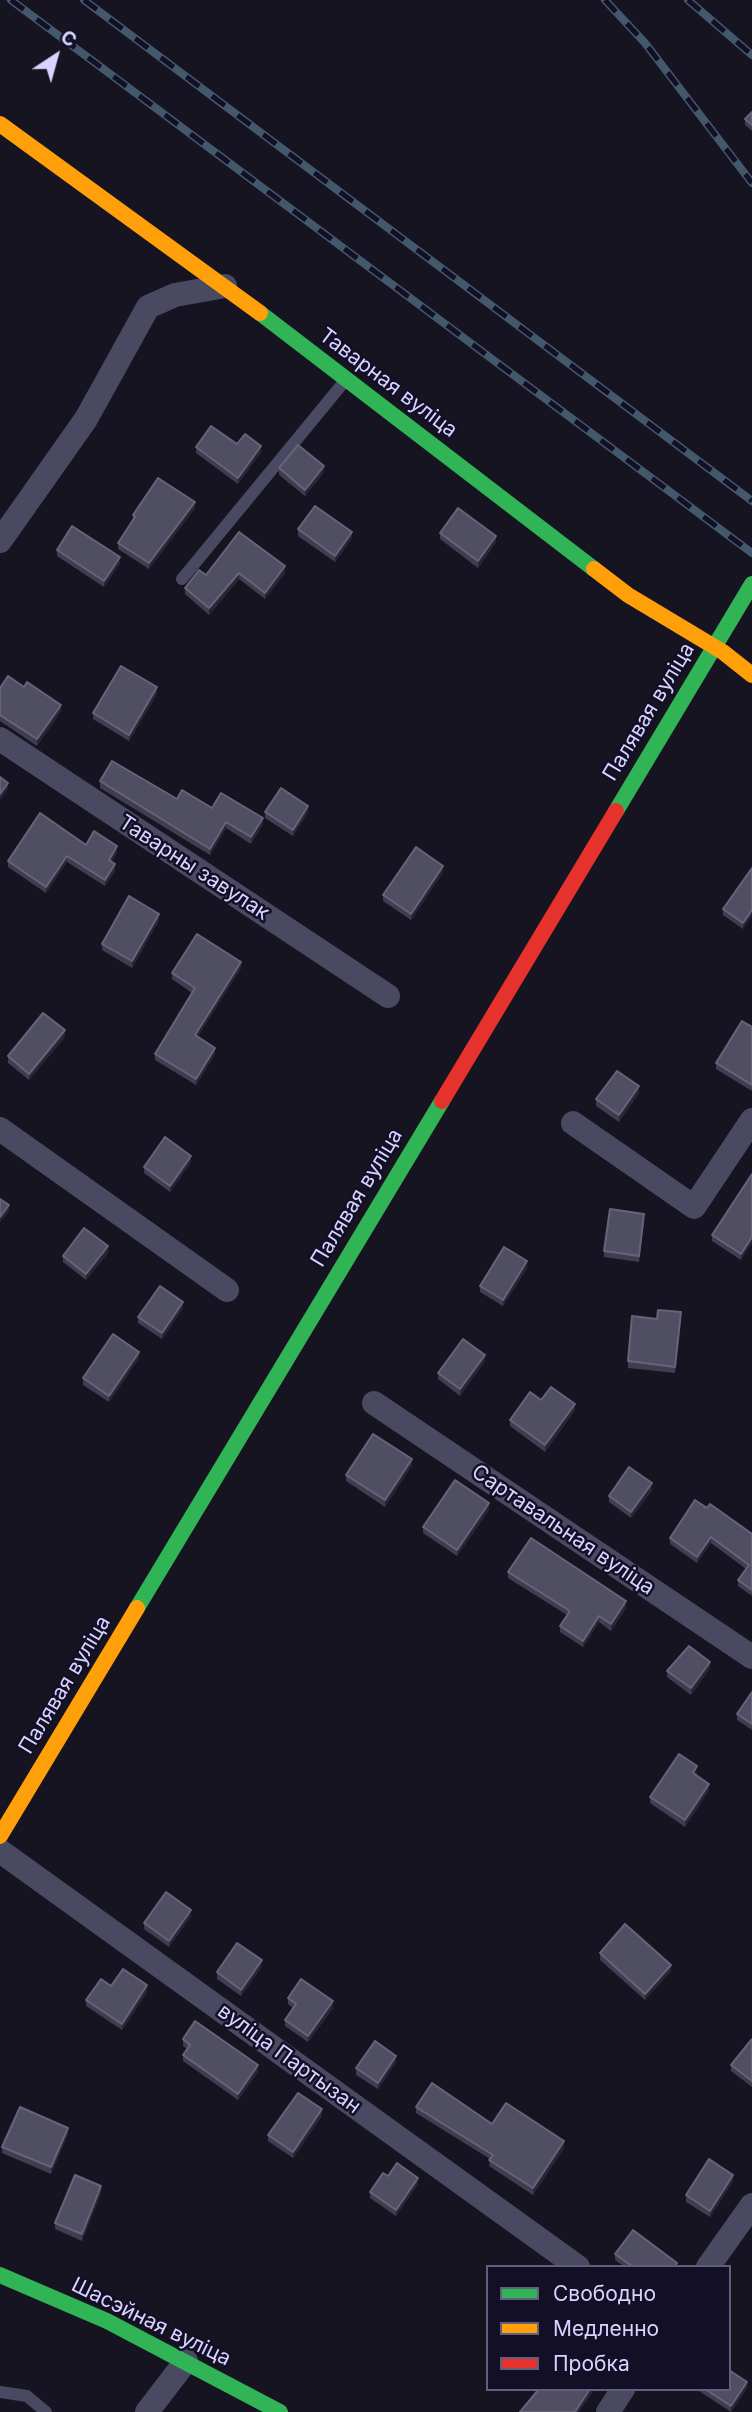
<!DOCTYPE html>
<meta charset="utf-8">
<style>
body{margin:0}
#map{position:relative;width:752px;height:2412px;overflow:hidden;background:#161421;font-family:Inter,sans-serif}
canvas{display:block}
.legend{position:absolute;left:486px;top:2265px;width:245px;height:126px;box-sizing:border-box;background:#130f26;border:2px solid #625e7d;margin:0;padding:9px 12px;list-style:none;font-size:21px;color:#d9d4ff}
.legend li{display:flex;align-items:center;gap:14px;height:35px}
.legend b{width:35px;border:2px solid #625e7d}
.north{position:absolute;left:21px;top:21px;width:70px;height:70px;-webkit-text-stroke:5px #130f26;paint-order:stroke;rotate:36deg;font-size:19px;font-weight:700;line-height:28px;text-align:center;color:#d9d4ff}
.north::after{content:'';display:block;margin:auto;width:24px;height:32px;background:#d9d4ff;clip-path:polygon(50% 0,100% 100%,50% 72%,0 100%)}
</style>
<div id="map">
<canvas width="752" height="2412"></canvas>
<ul class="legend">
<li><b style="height:9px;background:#30b455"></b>Свободно</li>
<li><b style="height:9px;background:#ff9f0a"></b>Медленно</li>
<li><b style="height:9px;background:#e5322d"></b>Пробка</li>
</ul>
<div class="north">С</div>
</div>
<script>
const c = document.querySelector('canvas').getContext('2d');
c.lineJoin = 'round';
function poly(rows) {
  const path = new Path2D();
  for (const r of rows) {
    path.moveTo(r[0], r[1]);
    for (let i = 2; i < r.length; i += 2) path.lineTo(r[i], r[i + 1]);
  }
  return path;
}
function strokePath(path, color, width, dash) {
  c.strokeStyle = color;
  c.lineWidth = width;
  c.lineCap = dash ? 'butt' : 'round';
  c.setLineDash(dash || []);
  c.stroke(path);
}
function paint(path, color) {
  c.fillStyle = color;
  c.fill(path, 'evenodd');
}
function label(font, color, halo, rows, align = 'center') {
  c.font = font + ' Inter,sans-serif';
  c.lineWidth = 5;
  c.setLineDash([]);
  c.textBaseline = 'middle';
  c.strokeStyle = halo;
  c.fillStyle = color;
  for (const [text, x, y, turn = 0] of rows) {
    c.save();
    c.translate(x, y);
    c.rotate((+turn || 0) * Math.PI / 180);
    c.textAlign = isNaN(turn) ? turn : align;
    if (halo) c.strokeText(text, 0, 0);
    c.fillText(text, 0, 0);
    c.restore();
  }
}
const lane = poly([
 [182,579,344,382],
 [0,2392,27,2396,46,2412]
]);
const street = poly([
 [0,541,86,419,148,307,175,295,225,286],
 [0,739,388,996],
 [573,1123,694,1207,752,1120],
 [0,1129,227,1290],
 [374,1403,752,1657],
 [0,1851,578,2267],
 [708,2267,752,2205],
 [147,2412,186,2361],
 [608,2412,623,2389]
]);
const fast = poly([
 [260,313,594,569],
 [616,811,752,584],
 [137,1608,442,1101],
 [0,2275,107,2321,280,2412]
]);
const slow = poly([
 [0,124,260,313],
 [594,569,628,595,723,652,752,675],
 [0,1836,137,1608]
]);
const jam = poly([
 [442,1101,616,811]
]);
const rail = poly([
 [11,0,752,553],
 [84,0,752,501],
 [605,0,645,43,752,183],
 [688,0,752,55]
]);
const wall = poly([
 [752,112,752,131,745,125,745,119],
 [237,444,261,452,238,484,196,453,196,447],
 [279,468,324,472,305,496,279,475],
 [195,508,149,569,118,549,118,543,133,520,133,515],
 [298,529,352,538,335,562,298,536],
 [239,532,285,573,265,599,239,579,209,615,185,594,185,588,206,575],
 [440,533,496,542,478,568,440,539],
 [57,550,120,563,104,587,57,556],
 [24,687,61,711,37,746,0,721,0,688],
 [157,694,129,741,93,719,93,713],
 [100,781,212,808,263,824,251,844,226,828,210,855,100,788],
 [265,812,308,812,293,836,265,818],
 [86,845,117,853,111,862,115,871,105,886,67,862,46,893,8,867,8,861],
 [752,868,743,929,723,915,723,909],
 [443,872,411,920,383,901,383,895],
 [159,920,132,968,102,950,102,944],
 [241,968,198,1036,215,1054,196,1085,155,1060,155,1054,192,993,172,979,172,973],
 [752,1027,752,1091,716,1069,716,1063],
 [65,1037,29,1080,8,1063,8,1056],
 [639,1093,619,1122,596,1106,596,1099],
 [191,1162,170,1192,144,1173,144,1167],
 [752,1174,741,1260,712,1241,712,1235],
 [644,1220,639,1262,604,1257,604,1251],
 [108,1253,86,1280,63,1262,63,1256],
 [527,1268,503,1306,480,1292,480,1286],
 [183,1308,162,1339,138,1323,138,1317],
 [681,1318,675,1373,628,1368,628,1361,657,1319],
 [139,1358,109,1402,83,1385,83,1378],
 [485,1361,460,1396,438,1379,438,1373],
 [541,1400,575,1410,545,1452,510,1426,510,1420],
 [412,1465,385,1507,346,1481,346,1475],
 [652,1490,631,1518,609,1502,609,1496],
 [707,1508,752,1534,752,1596,738,1586,738,1580,746,1569,711,1543,697,1563,670,1544,670,1538],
 [489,1510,457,1556,423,1533,423,1527],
 [508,1572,626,1608,611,1631,599,1622,583,1647,560,1632,560,1626,567,1615,508,1578],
 [710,1668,691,1695,667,1677,667,1671],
 [752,1692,752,1730,737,1720,737,1714],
 [697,1772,696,1775,709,1790,685,1827,650,1803,650,1797],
 [191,1916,169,1947,144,1929,144,1923],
 [600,1953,671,1971,645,2000,600,1960],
 [262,1966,241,1996,217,1979,217,1972],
 [111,1986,147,1992,122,2030,86,2006,86,2000],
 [288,1998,333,2008,308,2042,285,2026,285,2020,293,2008,288,2004],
 [183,2039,258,2072,238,2100,183,2061,183,2055,187,2049,183,2046],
 [752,2039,752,2087,731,2071,731,2065],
 [396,2062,378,2089,356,2075,356,2068],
 [416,2107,492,2124,564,2148,533,2195,489,2166,490,2159,416,2113],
 [322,2116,293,2158,268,2141,268,2135],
 [68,2134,51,2174,2,2153,2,2147],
 [388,2176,418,2184,396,2216,370,2198,370,2192],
 [733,2181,710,2217,686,2202,686,2195],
 [101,2193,82,2241,55,2229,55,2223],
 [615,2254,677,2267,625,2267,615,2260],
 [747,2388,731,2412,696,2389,729,2389]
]);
const shadedWall = poly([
 [261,446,261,452,238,484,238,478],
 [324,466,324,472,305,496,305,490],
 [195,502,195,508,149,569,149,563],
 [352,532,352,538,335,562,335,556],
 [496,536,496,542,478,568,478,561],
 [120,557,120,563,104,587,104,581],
 [285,566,285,573,265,599,265,593],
 [239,573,239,579,209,615,209,608],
 [157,687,157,694,129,741,129,735],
 [61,705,61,711,37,746,37,739],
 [8,783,8,789,0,800,0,794],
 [308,806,308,812,293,836,293,830],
 [263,818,263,824,251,844,251,837],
 [226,822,226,828,210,855,210,849],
 [117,846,117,853,109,866,109,860],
 [67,856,67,862,46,893,46,887],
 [115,864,115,871,105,886,105,880],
 [443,866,443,872,411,920,411,914],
 [752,910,752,916,743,929,743,923],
 [159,914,159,920,132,968,132,961],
 [241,962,241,968,195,1041,195,1035],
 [65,1030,65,1037,29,1080,29,1074],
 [215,1048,215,1054,196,1085,196,1079],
 [639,1086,639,1093,619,1122,619,1115],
 [191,1156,191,1162,170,1192,170,1186],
 [9,1205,9,1211,0,1223,0,1217],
 [752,1237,752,1243,741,1260,741,1254],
 [108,1246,108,1253,86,1280,86,1274],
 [527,1261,527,1268,503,1306,503,1300],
 [183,1302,183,1308,162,1339,162,1333],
 [139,1352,139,1358,109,1402,109,1396],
 [485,1355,485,1361,460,1396,460,1389],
 [575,1404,575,1410,545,1452,545,1445],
 [412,1459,412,1465,385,1507,385,1500],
 [652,1483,652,1490,631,1518,631,1512],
 [489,1503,489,1510,457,1556,457,1550],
 [711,1537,711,1543,697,1563,697,1557],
 [626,1601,626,1608,611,1631,611,1624],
 [599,1616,599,1622,583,1647,583,1641],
 [710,1662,710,1668,691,1695,691,1688],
 [709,1784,709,1790,685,1827,685,1820],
 [191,1910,191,1916,169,1947,169,1941],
 [262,1960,262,1966,241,1996,241,1990],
 [671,1965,671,1971,645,2000,645,1994],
 [147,1985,147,1992,122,2030,122,2024],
 [333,2001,333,2008,308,2042,308,2036],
 [396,2056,396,2062,378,2089,378,2083],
 [258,2065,258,2072,238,2100,238,2094],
 [322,2109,322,2116,293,2158,293,2152],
 [68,2128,68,2134,51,2174,51,2167],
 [564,2141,564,2148,533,2195,533,2188],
 [733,2175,733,2181,710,2217,710,2211],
 [418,2178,418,2184,396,2216,396,2210],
 [101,2186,101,2193,82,2241,82,2234],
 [747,2382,747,2388,731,2412,731,2406],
 [590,2389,595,2389,579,2412,575,2412]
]);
const building = poly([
 [752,112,752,125,745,119,752,112],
 [211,426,237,444,245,434,261,446,238,478,196,447,211,426],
 [298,445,324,466,305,490,279,468,298,445],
 [158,478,195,502,149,563,118,543,135,517,133,515,158,478],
 [315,506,352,532,335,556,298,529,315,506],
 [458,508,496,536,478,561,440,533,458,508],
 [72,526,120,557,104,581,57,550,72,526],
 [239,532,285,566,265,593,239,573,209,608,185,588,199,570,206,575,239,532],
 [121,666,157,687,129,735,93,713,121,666],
 [8,676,24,687,27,682,61,705,37,739,0,715,0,688,8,676],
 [112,761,177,799,182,790,212,808,221,793,263,818,251,837,226,822,210,849,100,781,112,761],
 [0,777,8,783,0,794,0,777],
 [281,788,308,806,293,830,265,812,281,788],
 [40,813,86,845,94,831,117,846,109,860,115,864,105,880,67,856,46,887,8,861,40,813],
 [416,847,443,866,411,914,383,895,416,847],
 [752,868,752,910,743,923,723,909,752,868],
 [129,896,159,914,132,961,102,944,129,896],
 [197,934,241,962,195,1035,215,1048,196,1079,155,1054,195,988,172,973,197,934],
 [43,1013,65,1030,29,1074,8,1056,43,1013],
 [742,1021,752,1027,752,1085,716,1063,742,1021],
 [617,1071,639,1086,619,1115,596,1099,617,1071],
 [165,1137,191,1156,170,1186,144,1167,165,1137],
 [752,1174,752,1237,741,1254,712,1235,752,1174],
 [0,1199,9,1205,0,1217,0,1199],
 [610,1209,644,1214,639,1256,604,1251,610,1209],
 [84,1228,108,1246,86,1274,63,1256,84,1228],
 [504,1247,527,1261,503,1300,480,1286,504,1247],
 [160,1286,183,1302,162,1333,138,1317,160,1286],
 [658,1310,681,1312,675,1367,628,1361,632,1316,657,1319,658,1310],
 [113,1334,139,1352,109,1396,83,1378,113,1334],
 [463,1339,485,1355,460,1389,438,1373,463,1339],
 [551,1387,575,1404,545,1445,510,1420,530,1392,541,1400,551,1387],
 [373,1434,412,1459,385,1500,346,1475,373,1434],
 [629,1467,652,1483,631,1512,609,1496,629,1467],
 [455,1480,489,1503,457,1550,423,1527,455,1480],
 [695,1500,707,1508,710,1504,752,1534,752,1590,738,1580,749,1565,711,1537,697,1557,670,1538,695,1500],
 [531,1538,626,1601,611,1624,599,1616,583,1641,560,1626,570,1611,508,1572,531,1538],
 [689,1646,710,1662,691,1688,667,1671,689,1646],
 [752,1692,752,1724,737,1714,752,1692],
 [679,1754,697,1766,693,1773,709,1784,685,1820,650,1797,679,1754],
 [166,1892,191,1910,169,1941,144,1923,166,1892],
 [625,1924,671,1965,645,1994,600,1953,625,1924],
 [237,1943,262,1960,241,1990,217,1972,237,1943],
 [123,1969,147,1985,122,2024,86,2000,101,1979,111,1986,123,1969],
 [301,1979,333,2001,308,2036,285,2020,296,2004,288,1998,301,1979],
 [195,2021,258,2065,238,2094,183,2055,190,2045,183,2039,195,2021],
 [752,2039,752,2081,731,2065,752,2039],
 [375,2041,396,2056,378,2083,356,2068,375,2041],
 [432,2083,492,2124,506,2103,564,2141,533,2188,489,2160,493,2155,416,2107,432,2083],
 [298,2093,322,2109,293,2152,268,2135,298,2093],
 [20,2107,68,2128,51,2167,2,2147,20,2107],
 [709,2159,733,2175,710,2211,686,2195,709,2159],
 [397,2163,418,2178,396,2210,370,2192,383,2173,388,2176,397,2163],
 [75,2175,101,2186,82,2234,55,2223,75,2175],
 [633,2230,677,2263,674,2267,633,2267,615,2254,633,2230],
 [729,2370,747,2382,731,2406,705,2389,729,2389,729,2370],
 [539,2389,590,2389,575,2412,520,2412,539,2389]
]);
const streetNames = [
 ["Таварная вуліца",388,383,37],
 ["Палявая вуліца",649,712,-59],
 ["Таварны завулак",194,868,33],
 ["Палявая вуліца",357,1198,-59],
 ["Сартавальная вуліца",563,1530,34],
 ["Палявая вуліца",65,1685,-59],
 ["вуліца Партызан",289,2059,36],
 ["Шасэйная вуліца",151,2322,26]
];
strokePath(lane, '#4a4962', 12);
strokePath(street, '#4a4962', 24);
strokePath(fast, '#30b455', 16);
strokePath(slow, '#ff9f0a', 16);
strokePath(jam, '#e5322d', 16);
strokePath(rail, '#43596b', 8);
strokePath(rail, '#130f26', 5, [16]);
paint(wall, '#403d50');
paint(shadedWall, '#282635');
paint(building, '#504e63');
strokePath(building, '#66637b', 2);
label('21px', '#d9d4ff', '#130f26', streetNames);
</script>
